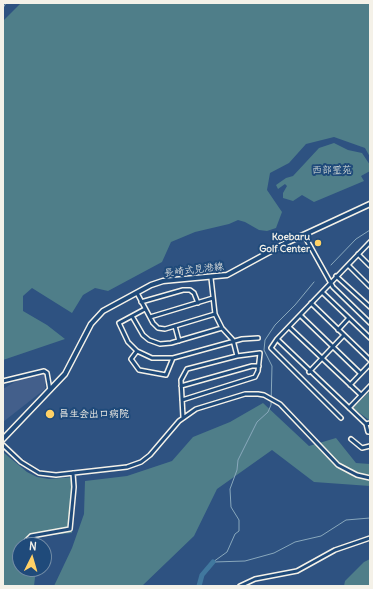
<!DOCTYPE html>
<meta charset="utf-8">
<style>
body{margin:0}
#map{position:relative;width:373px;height:589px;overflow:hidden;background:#2e5281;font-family:Delius,sans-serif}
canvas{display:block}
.frame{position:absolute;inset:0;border:4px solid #f4f1e8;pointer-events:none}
.north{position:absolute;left:12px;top:537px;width:40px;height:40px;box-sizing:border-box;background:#1f4a7a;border:1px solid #748da6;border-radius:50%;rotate:5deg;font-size:11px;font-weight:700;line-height:16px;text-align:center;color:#f4f1e8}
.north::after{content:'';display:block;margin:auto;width:14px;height:18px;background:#ffd166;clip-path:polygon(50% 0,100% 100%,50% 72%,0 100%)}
</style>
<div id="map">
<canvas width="373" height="589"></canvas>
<div class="frame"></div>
<div class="north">N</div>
</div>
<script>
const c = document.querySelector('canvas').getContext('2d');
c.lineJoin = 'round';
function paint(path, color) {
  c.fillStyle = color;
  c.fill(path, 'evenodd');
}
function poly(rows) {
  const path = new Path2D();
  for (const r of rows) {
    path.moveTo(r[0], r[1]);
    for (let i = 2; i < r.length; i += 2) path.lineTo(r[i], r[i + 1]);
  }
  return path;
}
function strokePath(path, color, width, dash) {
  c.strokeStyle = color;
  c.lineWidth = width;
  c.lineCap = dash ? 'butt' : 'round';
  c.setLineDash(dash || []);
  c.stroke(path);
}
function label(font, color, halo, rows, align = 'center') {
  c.font = font + ' Delius,"Klee One",sans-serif';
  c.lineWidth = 4;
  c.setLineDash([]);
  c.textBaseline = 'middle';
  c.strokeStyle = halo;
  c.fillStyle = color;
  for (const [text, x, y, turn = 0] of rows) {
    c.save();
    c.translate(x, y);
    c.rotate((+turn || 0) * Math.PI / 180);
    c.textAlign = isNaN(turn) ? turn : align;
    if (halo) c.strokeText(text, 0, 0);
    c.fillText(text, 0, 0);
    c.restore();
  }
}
const built = poly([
 [43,373,46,374,45,389,3,422,3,389,23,377]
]);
const green = poly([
 [21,3,370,3,370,157,365,148,334,137,306,144,289,163,270,173,267,190,282,212,276,228,267,231,259,230,245,222,238,220,229,224,195,232,171,242,162,262,108,291,95,288,83,295,72,313,32,288,23,296,23,311,47,325,65,339,3,360,3,21],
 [334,143,348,150,362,153,370,165,370,171,361,176,364,181,314,202,302,195,293,201,283,198,283,193,287,186,285,184,278,189,276,185,286,178,293,176,319,148],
 [370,391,370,420,369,420,353,408],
 [263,403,309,446,336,438,356,463,370,464,370,486,314,482,272,450,217,489,194,536,142,586,54,586,72,548,84,514,85,481,127,476,172,461,193,437,230,422],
 [3,452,27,472,37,477,49,479,75,477,72,533,31,537,29,541,32,545,20,545,20,569,36,569,34,586,3,586],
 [370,559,370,586,344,586,345,581,364,562]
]);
const stream = poly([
 [3,8,6,3],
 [331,265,356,239,370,230],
 [213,562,227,552,235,534,239,531,239,520,231,507,230,489,237,470,238,460,257,422,268,412,271,405,272,366,264,350,265,340,275,325,295,305,314,282],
 [214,562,245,561,274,553,295,542,321,536,346,520,370,518]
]);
const river = poly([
 [199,586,202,575,213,562]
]);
const minor = poly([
 [304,235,333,287,370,323],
 [358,254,370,266],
 [348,265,370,287],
 [336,276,370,307],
 [322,292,370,338],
 [137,293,153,323,158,328,165,329,215,314],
 [141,302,183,290,190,290,194,293,198,303],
 [311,303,370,360],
 [145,309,119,323,128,342,137,351,152,358,173,358,242,339,258,338],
 [300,315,360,373],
 [132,316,143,335,149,340,160,344,171,343,222,328],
 [150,317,213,298],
 [175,326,179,341],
 [289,327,361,395],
 [338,330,349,318],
 [277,339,366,424,370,423],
 [137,351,131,359,139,370,166,375,173,358],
 [309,372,344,335],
 [3,381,44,371,47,373,50,390],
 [350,385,370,364],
 [181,386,252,366,259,366],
 [182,400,255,377,258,371,260,353,237,356],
 [349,408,370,386],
 [183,417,181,380,187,369,237,356,233,340,222,328,215,314,211,278],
 [341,418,271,348,277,339,370,242],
 [366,424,368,432,370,432],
 [351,439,362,448,370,446],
 [3,445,21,462,39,473,56,475,127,467,141,462,150,455,179,421,196,409,245,394,258,394,264,395,280,404,338,465,357,475,370,478],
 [26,541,31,536,70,529,74,487,73,473],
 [240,586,255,579,297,571,335,550,370,538]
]);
const major = poly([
 [3,439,65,374,91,324,103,311,151,285,163,281,227,275,286,243,370,204]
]);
const markers = [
 [318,243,4,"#ffd166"],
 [50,414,5,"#ffd166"]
];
const parkNames = [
 ["西部霊苑",332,170]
];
const poiNames = [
 ["Koebaru",310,237],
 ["Golf Center",310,249],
 ["昌生会出口病院",59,414,"left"]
];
const streetNames = [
 ["長崎式見港線",194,270,-7]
];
paint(built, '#435f8b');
paint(green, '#4f7e89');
strokePath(stream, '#89a8bc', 1);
strokePath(river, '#41789e', 5);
strokePath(minor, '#f4f1e8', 6);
strokePath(major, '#f4f1e8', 7);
strokePath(minor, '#1f4a7a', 3);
strokePath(major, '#1f4a7a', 4);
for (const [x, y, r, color] of markers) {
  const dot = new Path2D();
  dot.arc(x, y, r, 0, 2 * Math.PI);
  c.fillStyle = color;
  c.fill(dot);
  strokePath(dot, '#1f4a7a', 1.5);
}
label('10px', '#dbe0da', '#1f4a7a', parkNames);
label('bold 10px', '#f4f1e8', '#1f4a7a', poiNames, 'right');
label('10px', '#f4f1e8', '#1f4a7a', streetNames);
</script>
